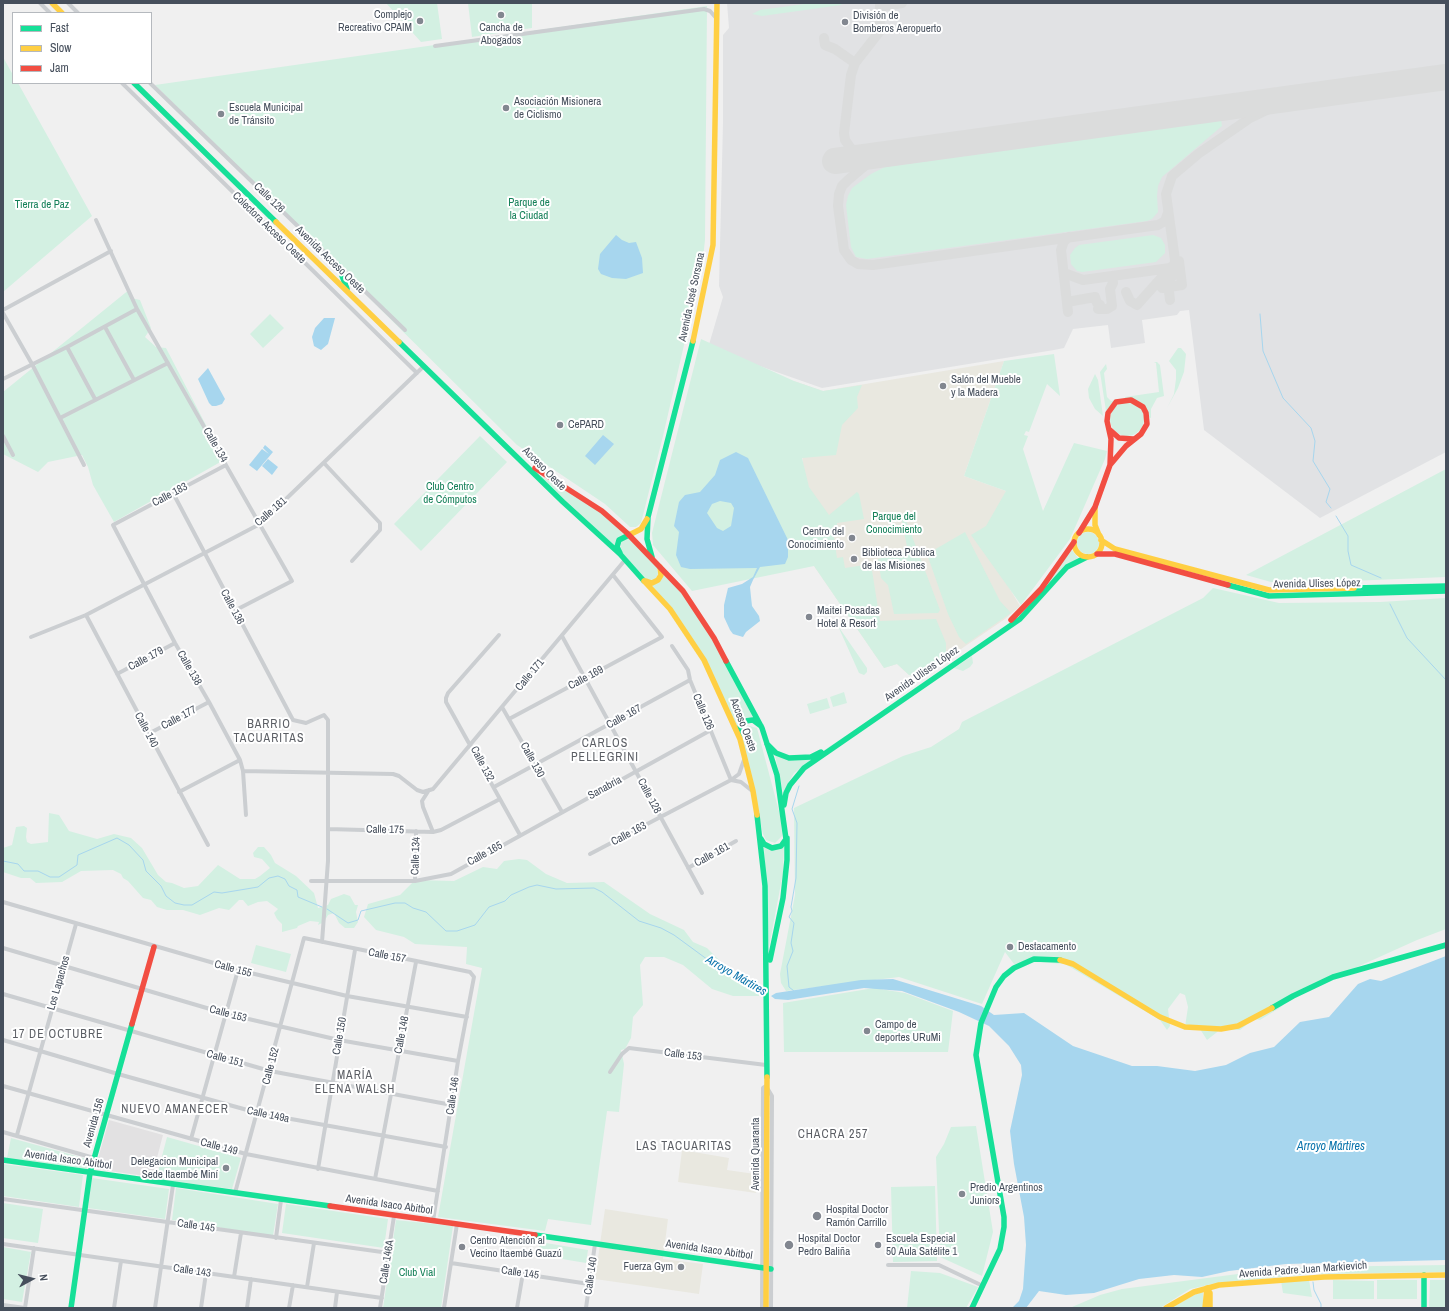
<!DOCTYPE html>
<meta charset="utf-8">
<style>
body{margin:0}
#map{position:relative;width:1449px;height:1311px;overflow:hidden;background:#f0f0f0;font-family:"Archivo Narrow",sans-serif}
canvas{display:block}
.frame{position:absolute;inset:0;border:4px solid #464f5c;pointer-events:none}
.legend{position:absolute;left:12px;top:12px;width:140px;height:72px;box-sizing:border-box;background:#fff;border:1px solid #b5b9be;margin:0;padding:5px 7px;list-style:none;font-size:12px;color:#464f5c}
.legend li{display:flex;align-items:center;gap:8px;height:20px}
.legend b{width:20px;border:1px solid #b5b9be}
.north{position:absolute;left:12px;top:1259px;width:40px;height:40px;-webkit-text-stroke:3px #fff;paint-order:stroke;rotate:83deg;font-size:11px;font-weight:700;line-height:16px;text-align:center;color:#464f5c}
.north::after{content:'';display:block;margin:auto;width:14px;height:18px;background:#464f5c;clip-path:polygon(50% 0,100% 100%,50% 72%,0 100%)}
</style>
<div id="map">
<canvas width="1449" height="1311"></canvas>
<div class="frame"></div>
<ul class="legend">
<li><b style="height:5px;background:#16e098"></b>Fast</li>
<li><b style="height:5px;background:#ffcf43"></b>Slow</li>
<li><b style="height:5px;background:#f24e42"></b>Jam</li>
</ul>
<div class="north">N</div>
</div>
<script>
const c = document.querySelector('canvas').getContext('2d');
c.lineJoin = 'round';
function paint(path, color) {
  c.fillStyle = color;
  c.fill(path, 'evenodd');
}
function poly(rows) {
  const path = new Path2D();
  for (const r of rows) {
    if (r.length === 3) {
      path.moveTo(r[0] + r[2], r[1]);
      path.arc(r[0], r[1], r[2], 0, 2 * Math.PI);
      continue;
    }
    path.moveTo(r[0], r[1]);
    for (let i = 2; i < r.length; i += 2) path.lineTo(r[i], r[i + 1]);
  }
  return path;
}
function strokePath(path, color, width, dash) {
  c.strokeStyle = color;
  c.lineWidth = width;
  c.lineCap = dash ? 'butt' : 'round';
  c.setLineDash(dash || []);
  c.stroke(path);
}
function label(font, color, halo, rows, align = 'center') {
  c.font = font + ' "Archivo Narrow",sans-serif';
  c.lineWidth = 4;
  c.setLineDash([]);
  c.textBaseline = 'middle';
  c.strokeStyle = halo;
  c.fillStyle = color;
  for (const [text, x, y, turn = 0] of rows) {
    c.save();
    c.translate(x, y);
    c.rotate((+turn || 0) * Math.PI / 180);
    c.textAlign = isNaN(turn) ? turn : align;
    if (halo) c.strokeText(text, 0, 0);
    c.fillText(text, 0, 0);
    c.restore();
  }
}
const commercial = poly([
 [1004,361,964,476,1006,491,994,525,978,535,1020,606,1005,619,920,677,909,675,897,664,884,668,814,566,794,381,823,391],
 [682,1150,729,1158,727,1170,755,1174,756,1193,678,1182],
 [605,1209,668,1219,663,1259,703,1264,699,1294,595,1279]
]);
const education = poly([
 [109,1120,163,1135,152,1177,95,1169]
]);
const airport = poly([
 [727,3,1446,3,1446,452,1320,518,1204,430,1189,310,1180,311,1177,315,1142,320,1145,343,1111,348,1108,325,1073,329,1064,348,1054,350,822,388,708,348,723,297,719,286,723,123,723,35,729,28]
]);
const green = poly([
 [386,3,437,3,442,39,421,42],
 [468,3,532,3,532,28,472,37],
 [812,3,843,3,841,5,762,16,752,14,760,10],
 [707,6,705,240,702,267,663,436,641,523,636,527,630,527,605,504,517,445,155,85],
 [3,57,13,75,13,83,18,83,92,216,3,292],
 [1221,120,1222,126,1162,177,1158,186,1157,196,1158,212,1152,219,1147,221,867,259,856,257,851,247,846,205,848,196,852,188,871,174,885,167],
 [1153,235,1161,238,1165,245,1165,253,1156,262,1082,272,1077,271,1071,264,1070,255,1075,248,1079,245],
 [130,289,131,298,140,300,151,328,145,337,156,347,166,348,224,460,114,522,93,485,88,467,82,455,48,462,38,472,3,454,3,392],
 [270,314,284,328,263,348,250,334],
 [701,339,794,381,823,391,862,385,857,397,858,408,842,425,836,455,802,458,809,487,829,515,857,492,859,494,864,519,837,523,837,530,833,531,837,558,843,557,845,568,871,564,880,621,936,619,946,643,946,656,942,662,920,677,909,675,897,664,884,668,814,566,692,591,653,545,652,533],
 [1178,348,1181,348,1186,354,1184,372,1178,388,1167,408,1174,394,1176,379,1176,370,1169,361],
 [1054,354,1060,396,1047,384,1029,432,1026,431,1024,435,1028,436,1023,449,1043,511,1074,443,1107,451,1105,459,1070,539,1021,605,971,535,986,526,1006,491,964,476,1004,361],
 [1154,362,1157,362,1160,365,1164,396,1157,398,1151,409,1151,418,1148,417,1143,407,1125,399,1125,397,1159,392,1156,363],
 [1106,364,1107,369,1104,373,1107,397,1111,401,1116,400,1106,411,1100,372],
 [1095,374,1098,380,1103,416,1095,409,1089,398,1088,389],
 [1127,419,17],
 [480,436,507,462,421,551,394,524],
 [1446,469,1446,577,1303,583,1271,582,1246,575],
 [539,475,601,512,626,535,615,547],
 [904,515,940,610,938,613,894,614,888,585,881,578,878,559,908,552,901,516],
 [1088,543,11],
 [965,532,1000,601,1011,613,966,644,959,637,948,614,927,554],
 [626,539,629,539,657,566,658,574,656,578,653,580,646,579,619,550,622,541],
 [1072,550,1078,558,1065,566,1018,617],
 [663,574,682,593,713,639,754,713,752,719,737,732,704,660,651,584],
 [1213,588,1279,603,1380,602,1446,598,1446,929,1417,940,1293,996,1281,1007,1260,1020,1254,1019,1240,1030,1221,1029,1207,1040,1200,1029,1185,1027,1188,1007,1185,995,1180,993,1168,1009,1170,1026,1167,1030,1160,1020,1065,964,1036,962,1014,964,1005,952,982,1004,899,977,786,991,781,983,780,974,795,895,794,808,903,756,931,747,959,729,962,722,1203,598],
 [838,626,867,668,867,672,864,675,859,673],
 [972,656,973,663,970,667,963,671,954,668],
 [948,667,794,773,783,792,775,755,817,755],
 [844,692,847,703,833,707,830,697],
 [827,698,830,708,810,714,807,704],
 [746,725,757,728,781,819,782,836,775,843,766,840,763,834,741,734,743,726],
 [49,813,59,815,69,831,97,839,114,834,131,838,142,848,158,875,166,882,172,883,184,888,198,886,218,865,240,879,255,879,260,876,270,868,262,859,254,857,253,853,258,847,264,847,271,855,275,863,296,876,314,893,318,908,328,905,331,899,344,894,350,896,355,905,358,905,356,912,358,922,354,928,345,928,339,923,334,913,328,915,324,922,318,925,319,922,310,921,298,926,297,928,282,932,282,924,277,919,274,913,278,909,267,901,258,902,248,906,243,900,239,900,229,910,219,908,200,915,183,910,167,910,157,907,151,900,143,898,128,881,123,878,121,874,113,870,81,871,62,882,36,883,30,878,21,878,3,872,3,848,12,845,16,827,24,826,27,828,26,837,27,842,31,844,48,842],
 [764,846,784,847,783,873,769,947],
 [519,859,527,860,546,874,567,883,604,882,650,914,684,930,693,942,707,948,725,966,760,989,759,996,733,996,712,989,683,965,664,957,645,957,640,965,643,1005,633,1017,631,1038,625,1049,621,1050,624,1064,619,1112,607,1111,591,1225,548,1219,545,1231,438,1217,482,968,466,964,467,947,415,944,404,937,376,930,364,917,368,904,400,895,415,880,454,881,483,867,497,869,504,861],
 [256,945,291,954,286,972,251,963],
 [874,988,905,993,953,1011,948,1052,784,1052,783,1003],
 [976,1126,993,1232,982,1276,940,1257,936,1157,944,1144,951,1127],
 [167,1137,241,1158,232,1189,156,1179],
 [11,1138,91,1160,87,1169,7,1158],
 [3,1164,83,1175,79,1207,3,1196],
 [92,1178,169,1189,165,1219,88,1208],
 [935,1186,937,1261,893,1262,891,1187],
 [176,1188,278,1204,273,1236,172,1220],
 [3,1203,43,1209,38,1243,3,1238],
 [286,1204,388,1219,384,1248,282,1233],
 [396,1220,453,1226,441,1308,383,1308],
 [540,1242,588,1250,586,1263,538,1255],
 [3,1247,31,1252,22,1302,3,1299],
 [1446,1265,1446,1272,1311,1274,1217,1283,1190,1289,1160,1308,1073,1308,1072,1307,1100,1295,1122,1289,1261,1271,1310,1267],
 [911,1271,940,1273,978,1287,966,1308,907,1308],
 [1309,1280,1312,1297,1283,1293,1281,1281],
 [1333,1280,1374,1281,1374,1299,1333,1299],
 [1377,1280,1417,1280,1417,1299,1377,1299],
 [1430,1280,1446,1280,1446,1308,1429,1308],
 [1203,1292,1203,1308,1171,1308,1196,1294]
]);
const water = poly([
 [616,235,622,240,629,243,636,242,642,258,643,273,626,279,612,278,601,274,598,269,600,254],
 [324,318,335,318,328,344,321,350,314,346,312,337,315,328],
 [208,368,225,399,222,404,216,406,212,406,209,403,198,379],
 [603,435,614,444,595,465,585,456],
 [265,445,273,452,257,471,249,465,262,449,269,454,263,448],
 [736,452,748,458,788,540,788,557,785,564,760,567,753,580,750,587,751,597,752,606,759,616,760,621,746,632,743,637,733,634,730,630,724,617,724,605,728,588,742,584,753,577,757,568,690,569,681,567,676,555,679,532,674,526,679,502,685,495,700,492,715,475,720,460],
 [720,501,731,503,734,508,731,526,723,531,717,528,707,513,712,504],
 [268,459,278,467,272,475,262,466],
 [1446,956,1446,1260,1286,1264,1229,1271,1202,1277,1174,1275,1139,1279,1094,1293,1066,1295,1039,1291,1026,1308,1012,1308,1019,1301,1023,1289,1026,1245,1024,1217,1014,1164,1010,1131,1022,1075,1021,1065,1009,1046,989,1026,959,1012,902,991,864,988,788,1000,775,999,771,996,776,993,861,980,893,979,981,1006,994,1015,1024,1013,1073,1046,1132,1066,1157,1066,1195,1071,1226,1065,1250,1053,1274,1047,1300,1022,1329,1017,1358,984,1370,979,1381,981]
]);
const stream = poly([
 [1260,314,1263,351,1283,398,1311,428,1315,441,1313,461,1330,489,1326,502,1331,508],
 [1336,516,1348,536,1348,551,1351,565,1381,578],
 [1390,604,1407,638,1446,680],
 [3,861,18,864,24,871,38,871,50,877,59,877,77,865,78,855,117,838,129,845,143,860,146,871,161,886,166,896,175,903,184,905,192,905,214,892,222,893,258,887,269,878,278,876,285,879,289,886,297,890,298,897,322,907],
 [327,909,348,923,358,920,361,911,395,903,405,903,413,908,426,912,446,931,457,931,475,925,489,907,505,901,511,895,529,887,537,885,556,889,594,888,602,892,639,921,661,928,674,935,719,968,763,992],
 [794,991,789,987,787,966,793,951,791,943,794,923,789,917,792,911,791,907,796,878,797,823,792,809,799,786],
 [1313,1282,1314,1290,1321,1304,1321,1308]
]);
const taxiway = poly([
 [880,9,884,6,902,3],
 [824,38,825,45,835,49,855,63],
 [879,154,848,180,842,186,839,194,838,206,844,250,851,260,858,264,873,265,1158,225,1165,221,1168,213],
 [879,154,863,154,852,150,845,140,844,133,851,75,855,63,880,31,880,3],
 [1064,273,1083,280,1170,268],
 [1162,288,1182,285,1179,261],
 [1126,292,1130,301,1137,305,1171,267],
 [1170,300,1168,283,1174,273,1175,260,1166,194,1172,176,1198,154,1250,118,1275,106,1305,96],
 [1067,302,1095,297,1097,303,1100,305],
 [1098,309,1107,309,1112,306,1110,289,1113,283,1112,276],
 [1068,312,1061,250,1064,241,1069,237]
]);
const runway = poly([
 [835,161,1446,77]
]);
const street = poly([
 [40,3,50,13],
 [68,3,78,13],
 [435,46,704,9,710,11,717,19],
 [122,83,417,373],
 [150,83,405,330],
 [96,220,137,309,292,581,234,611],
 [3,310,111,251],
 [3,313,32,364,84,465],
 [105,327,134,380],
 [67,347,95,399],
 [3,379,67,347,137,309],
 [60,418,168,363],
 [3,436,13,455],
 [324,463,380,523,380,530,352,561],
 [226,465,113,525,175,643,209,702,240,760,243,771,246,815],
 [173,493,293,720,306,723,324,715,328,720,328,861,322,942],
 [86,615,208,845],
 [499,635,448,693,446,698,446,702,520,835],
 [562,636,702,893],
 [31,637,86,615,260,524,424,366],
 [672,646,688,670,690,680,731,780],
 [117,674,175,643],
 [502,707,562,812],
 [509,719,662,637,613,575],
 [148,734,209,702],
 [243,771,393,774,399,776,417,790,423,792,433,789,625,560],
 [731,780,741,782,751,790],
 [494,787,690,680],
 [429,790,422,801,423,807,433,832],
 [179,792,240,760],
 [328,829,433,832,441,830,500,799],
 [590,854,731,780,739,774,744,760],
 [688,868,736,841],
 [311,881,415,881,451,874,711,730],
 [415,881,416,831],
 [3,902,238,970,347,996,467,1017],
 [3,948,227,1014,339,1040,458,1061],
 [3,994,270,1071,452,1105],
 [3,1040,118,1074,258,1113,446,1147],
 [610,1072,622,1054,629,1048,766,1065],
 [3,1086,246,1154,438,1191],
 [3,1132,94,1158],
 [17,1135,76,924],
 [191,1139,238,970],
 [318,1169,355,950],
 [375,1179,416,962],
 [235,1193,304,938,470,972,474,977,458,1061,433,1221],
 [3,1199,389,1253],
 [276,1238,281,1200],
 [3,1244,382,1298],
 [451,1263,589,1284],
 [888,1265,939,1265,983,1286],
 [234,1277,241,1233],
 [307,1287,314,1243],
 [3,1305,25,1308],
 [25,1308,34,1248],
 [114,1308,121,1261],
 [155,1308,173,1185],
 [201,1308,206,1273],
 [247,1308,251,1279],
 [289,1308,293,1285],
 [335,1308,337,1292],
 [380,1308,394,1216],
 [444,1308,457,1224],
 [517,1308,523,1273],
 [586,1308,595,1244],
 [762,1308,763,1088,766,1086,772,1096,771,1308]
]);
const fast = poly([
 [134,83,276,222],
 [338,265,347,289],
 [399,342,563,502,620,554,644,581],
 [620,553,617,547,619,540,629,535],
 [652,557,647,539,648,517,693,341],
 [1228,585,1269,596,1446,591],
 [1354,588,1446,586],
 [726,661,762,728,777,775,786,839,781,846,772,848,764,844,761,839],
 [739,735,740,727,745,721,753,720,761,726],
 [767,744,776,753,789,758,811,757,821,752],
 [784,805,786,793,790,785,804,768,1020,619,1067,567,1087,557],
 [757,815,765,886,767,1077],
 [770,960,783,898,787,860,787,838],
 [1272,1008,1293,996,1333,977,1446,945],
 [3,1160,330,1206],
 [535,1235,771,1269],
 [1424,1275,1424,1308],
 [71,1308,90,1173,132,1024],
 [972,1308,1000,1249,1004,1227,1004,1217,976,1055,981,1023,996,987,1004,976,1014,968,1034,959,1060,960]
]);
const slow = poly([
 [52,3,62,13],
 [276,222,399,342],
 [693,341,713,245,717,3],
 [1095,508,1095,525,1099,535],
 [1088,543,14],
 [629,535,641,529,647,519],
 [1101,540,1115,549,1269,590,1354,588],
 [644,581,670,609,704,660,740,739,753,791,757,815],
 [646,581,652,583,658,580,661,575,660,567],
 [1060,960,1073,964,1160,1017,1185,1027,1221,1029,1238,1026,1272,1008],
 [1207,1288,1210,1293,1210,1308],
 [766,1308,767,1077],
 [1166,1308,1194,1292,1219,1285,1324,1277,1446,1275],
 [1205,1308,1207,1288]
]);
const jam = poly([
 [1110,430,1119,438,1133,439],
 [535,468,602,511,627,533,683,591,714,638,726,661],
 [1079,533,1095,507,1110,465,1111,439,1107,421,1108,413,1116,402,1131,400,1143,407,1146,413,1147,424,1141,434,1126,446,1110,465],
 [1097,554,1115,554,1228,585],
 [1011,620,1041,589,1074,542],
 [132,1024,154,947],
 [330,1206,535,1235]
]);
const markers = [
 [501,15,4,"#828790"],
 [420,21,4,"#828790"],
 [845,22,4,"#828790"],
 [506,108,4,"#828790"],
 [221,114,4,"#828790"],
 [943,386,4,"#828790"],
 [560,425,4,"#828790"],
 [852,538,4,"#828790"],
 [854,559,4,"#828790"],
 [809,617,4,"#828790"],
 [1010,947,4,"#828790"],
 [867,1031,4,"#828790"],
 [226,1168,4,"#828790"],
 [962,1194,4,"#828790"],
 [817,1216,5,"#828790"],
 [789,1245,5,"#828790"],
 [878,1245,4,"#828790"],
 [462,1247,4,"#828790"],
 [681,1267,4,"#828790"]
];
const poiNames = [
 ["Complejo",412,15,"right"],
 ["Recreativo CPAIM",412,28,"right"],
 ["División de",853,16],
 ["Bomberos Aeropuerto",853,29],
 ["Cancha de",501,28,"center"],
 ["Abogados",501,41,"center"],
 ["Asociación Misionera",514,102],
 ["de Ciclismo",514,115],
 ["Escuela Municipal",229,108],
 ["de Tránsito",229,121],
 ["Salón del Mueble",951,380],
 ["y la Madera",951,393],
 ["CePARD",568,425],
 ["Centro del",844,532,"right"],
 ["Conocimiento",844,545,"right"],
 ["Biblioteca Pública",862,553],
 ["de las Misiones",862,566],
 ["Maitei Posadas",817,611],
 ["Hotel & Resort",817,624],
 ["Destacamento",1018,947],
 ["Campo de",875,1025],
 ["deportes URuMi",875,1038],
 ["Delegacion Municipal",218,1162,"right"],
 ["Sede Itaembé Miní",218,1175,"right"],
 ["Predio Argentinos",970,1188],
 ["Juniors",970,1201],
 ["Hospital Doctor",826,1210],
 ["Ramón Carrillo",826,1223],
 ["Hospital Doctor",798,1239],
 ["Pedro Baliña",798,1252],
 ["Escuela Especial",886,1239],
 ["50 Aula Satélite 1",886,1252],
 ["Centro Atención al",470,1241],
 ["Vecino Itaembé Guazú",470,1254],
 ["Fuerza Gym",673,1267,"right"]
];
const streetNames = [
 ["Calle 126",269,198,44],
 ["Colectora Acceso Oeste",269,228,44],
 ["Avenida Acceso Oeste",330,260,44],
 ["Avenida José Sorsana",692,297,-78],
 ["Calle 134",215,445,60],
 ["Acceso Oeste",544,469,45],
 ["Calle 183",170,495,-28],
 ["Calle 181",271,512,-41],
 ["Avenida Ulises López",1317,584,-1],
 ["Calle 136",232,607,62],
 ["Calle 179",146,659,-28],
 ["Calle 138",189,668,60],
 ["Avenida Ulises López",922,674,-35],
 ["Calle 171",530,675,-50],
 ["Calle 169",586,678,-28],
 ["Calle 126",703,712,67],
 ["Calle 167",624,717,-29],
 ["Calle 177",179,718,-28],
 ["Acceso Oeste",743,725,69],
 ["Calle 140",146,730,62],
 ["Calle 130",532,760,61],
 ["Calle 132",482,764,62],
 ["Sanabria",605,788,-29],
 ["Calle 128",649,796,62],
 ["Calle 175",385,830,1],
 ["Calle 163",629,834,-28],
 ["Calle 165",485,854,-29],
 ["Calle 161",712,855,-29],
 ["Calle 134",416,856,-88],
 ["Calle 157",387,956,11],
 ["Calle 155",233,969,15],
 ["Los Lapachos",59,983,-74],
 ["Calle 153",228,1014,15],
 ["Calle 148",402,1035,-79],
 ["Calle 150",340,1036,-80],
 ["Calle 153",683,1055,7],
 ["Calle 151",225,1059,16],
 ["Calle 152",271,1066,-75],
 ["Calle 146",453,1096,-82],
 ["Calle 149a",268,1115,12],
 ["Avenida 156",94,1123,-74],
 ["Calle 149",219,1147,15],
 ["Avenida Quaranta",756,1154,-90],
 ["Avenida Isaco Abitbol",68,1160,8],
 ["Avenida Isaco Abitbol",389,1205,8],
 ["Calle 145",196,1226,8],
 ["Avenida Isaco Abitbol",709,1250,8],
 ["Calle 146A",387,1262,-81],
 ["Avenida Padre Juan Markievich",1303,1270,-4],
 ["Calle 143",192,1271,8],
 ["Calle 145",520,1273,8],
 ["Calle 140",591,1276,-82]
];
const parkNames = [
 ["Parque de",529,203],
 ["la Ciudad",529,216],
 ["Tierra de Paz",42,205],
 ["Club Centro",450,487],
 ["de Cómputos",450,500],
 ["Parque del",894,517],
 ["Conocimiento",894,530],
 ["Club Vial",417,1273]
];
const neighbourhoodNames = [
 ["BARRIO",269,725],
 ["TACUARITAS",269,739],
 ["CARLOS",605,744],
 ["PELLEGRINI",605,758],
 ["17 DE OCTUBRE",58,1035],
 ["MARÍA",355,1076],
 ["ELENA WALSH",355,1090],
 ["NUEVO AMANECER",175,1110],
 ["CHACRA 257",833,1135],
 ["LAS TACUARITAS",684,1147]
];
const waterNames = [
 ["Arroyo Mártires",736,976,30],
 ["Arroyo Mártires",1331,1147]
];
paint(commercial, '#e9e8e0');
paint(education, '#e2e1e2');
paint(airport, '#e1e2e4');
paint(green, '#d3f0e2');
paint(water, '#a7d6ee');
strokePath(stream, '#a7d6ee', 1);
strokePath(taxiway, '#dbdcdc', 10);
strokePath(runway, '#dbdcdc', 26);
strokePath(street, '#cbced1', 4);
strokePath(fast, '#16e098', 5.5);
strokePath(slow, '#ffcf43', 5.5);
strokePath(jam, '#f24e42', 5.5);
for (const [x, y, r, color] of markers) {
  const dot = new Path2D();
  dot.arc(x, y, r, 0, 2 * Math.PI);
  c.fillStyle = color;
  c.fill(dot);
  strokePath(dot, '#fff', 1.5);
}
label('11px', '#464f5c', '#fff', poiNames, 'left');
label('11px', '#464f5c', '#fff', streetNames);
label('11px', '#158059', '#fff', parkNames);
c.letterSpacing = '1px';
label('12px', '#5b5e64', '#fff', neighbourhoodNames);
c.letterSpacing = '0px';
label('italic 12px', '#0a74ac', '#fff', waterNames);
</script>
